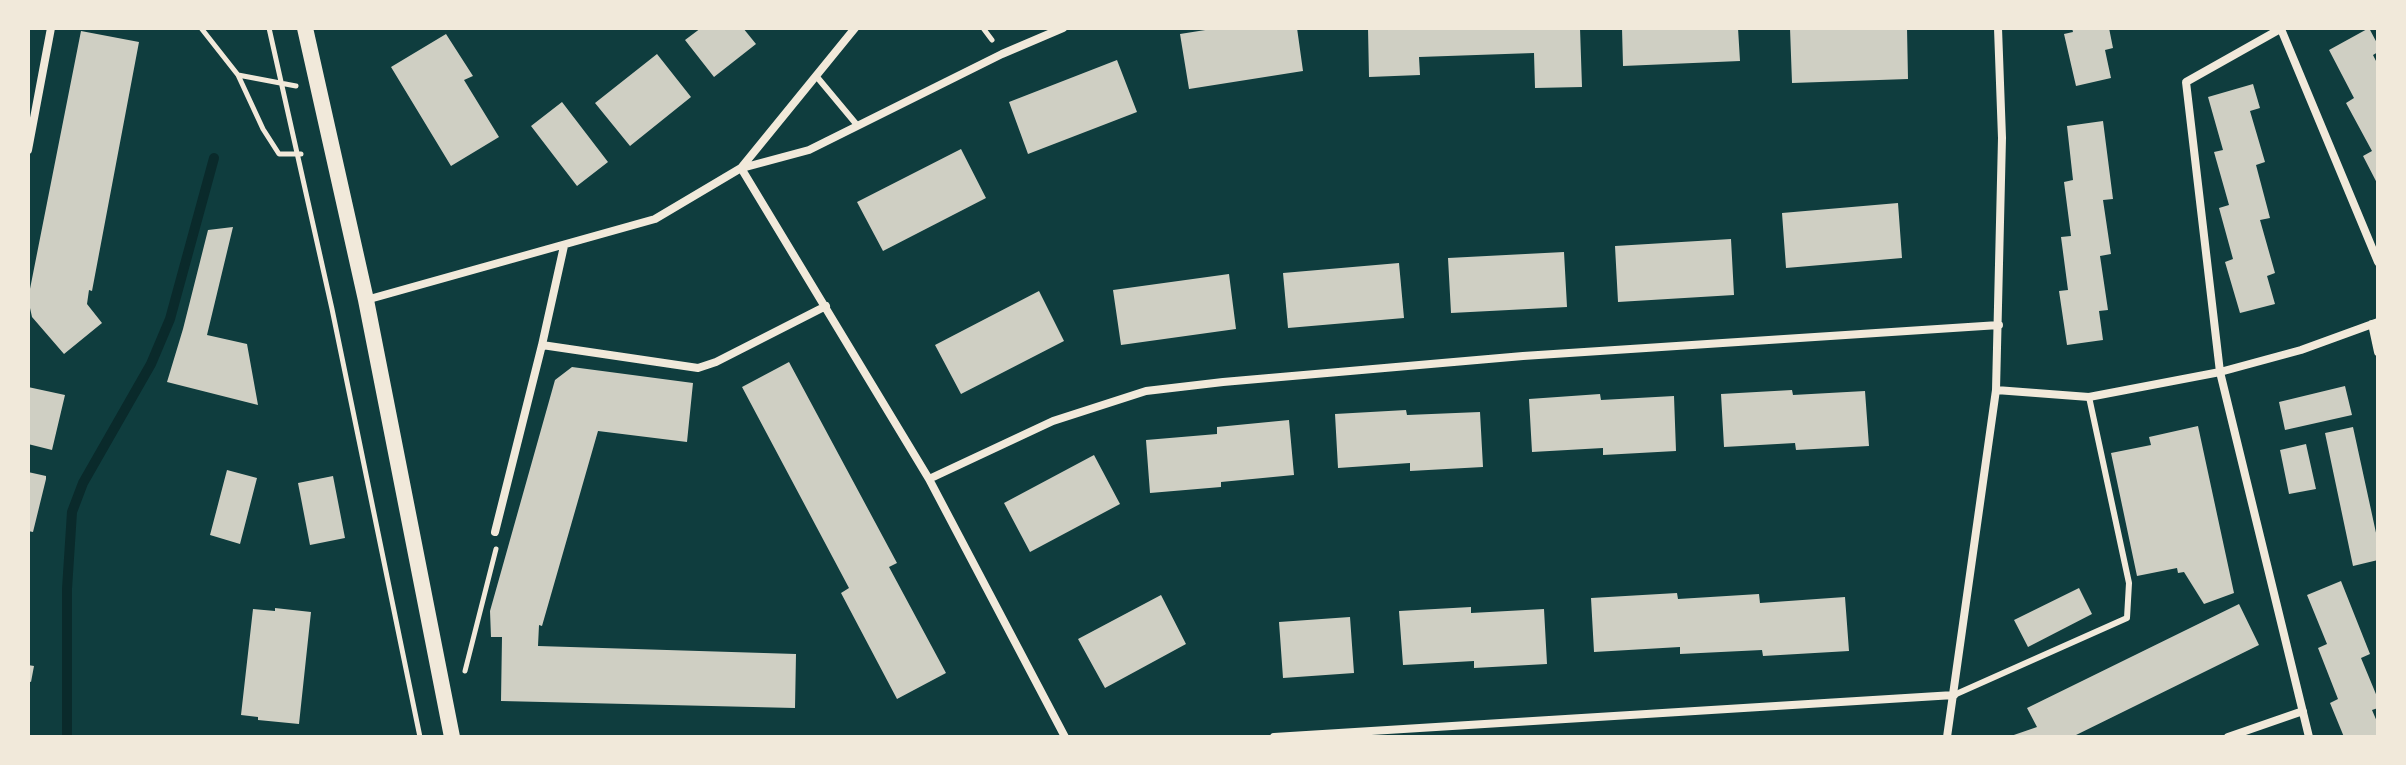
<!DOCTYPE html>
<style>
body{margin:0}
#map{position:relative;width:2406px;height:765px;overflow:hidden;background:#0f3d3e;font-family:Figtree,sans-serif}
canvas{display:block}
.frame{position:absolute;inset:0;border:30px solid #f1e9da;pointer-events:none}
</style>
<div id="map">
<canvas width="2406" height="765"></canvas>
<div class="frame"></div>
</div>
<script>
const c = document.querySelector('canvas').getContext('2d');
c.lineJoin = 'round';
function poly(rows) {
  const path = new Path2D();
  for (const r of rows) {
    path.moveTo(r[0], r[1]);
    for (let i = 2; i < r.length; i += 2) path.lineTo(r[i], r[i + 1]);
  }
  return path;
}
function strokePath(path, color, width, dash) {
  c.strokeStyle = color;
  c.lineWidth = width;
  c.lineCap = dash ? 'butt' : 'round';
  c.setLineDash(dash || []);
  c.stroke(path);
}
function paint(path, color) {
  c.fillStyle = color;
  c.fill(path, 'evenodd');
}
const stream = poly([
 [67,737,67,589,72,512,83,483,151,364,170,319,214,158]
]);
const building = poly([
 [701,28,743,28,756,44,714,77,685,40],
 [1218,28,1297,28,1303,71,1189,89,1180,34],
 [1368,28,1580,28,1582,87,1535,88,1534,53,1419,57,1420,75,1369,77],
 [1622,28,1738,28,1740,61,1623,66],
 [1790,28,1907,28,1908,79,1792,83],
 [2072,28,2109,28,2113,48,2105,50,2111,78,2076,86,2064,34,2073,32],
 [2369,28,2378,45,2378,52,2373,55,2378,65,2378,185,2363,156,2372,151,2346,103,2354,98,2329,50],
 [81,31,139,42,92,291,89,290,87,304,102,323,64,354,32,317,28,299],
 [446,34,473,76,464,80,499,137,451,166,391,67],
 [657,54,691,97,630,146,595,103],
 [1117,60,1137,112,1028,154,1009,102],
 [2253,84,2260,108,2250,111,2265,162,2256,165,2270,218,2260,220,2275,273,2267,276,2275,304,2240,313,2225,262,2233,259,2219,208,2229,205,2214,152,2223,150,2208,97],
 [562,102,608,162,577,186,531,126],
 [2103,121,2113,199,2103,200,2111,254,2100,256,2108,310,2099,311,2103,340,2067,345,2059,291,2068,290,2061,237,2071,236,2064,182,2073,180,2067,126],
 [961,149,986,198,883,251,857,202],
 [1898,203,1902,258,1786,268,1782,213],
 [233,227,207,335,247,344,258,405,167,382,183,329,208,230],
 [1731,239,1734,295,1618,302,1615,246],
 [1564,252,1567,307,1451,313,1448,258],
 [1399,263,1404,318,1288,328,1283,273],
 [1229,274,1236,329,1121,345,1113,290],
 [1039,291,1064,341,961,394,935,345],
 [789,362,897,563,889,567,946,673,897,699,841,593,849,588,742,387],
 [572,367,693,383,687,442,598,431,542,626,539,625,538,646,796,654,795,708,501,701,502,637,491,637,490,611,555,380],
 [2345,386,2352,415,2285,430,2279,402],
 [28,387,65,395,52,450,28,444],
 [1792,390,1793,395,1865,391,1869,446,1796,450,1795,443,1724,447,1721,394],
 [1600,394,1601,400,1674,396,1676,451,1603,455,1603,448,1532,452,1529,399],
 [1406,410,1407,415,1480,412,1483,467,1410,471,1410,463,1338,468,1335,414],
 [1289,420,1294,475,1221,482,1221,487,1150,493,1146,440,1217,434,1217,427],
 [2198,426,2234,593,2204,604,2184,572,2178,573,2177,568,2137,576,2111,453,2151,445,2149,437],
 [2353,427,2378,542,2378,560,2353,566,2325,433],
 [2306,444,2316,489,2289,494,2280,450],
 [1094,455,1120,504,1030,552,1004,503],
 [227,470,257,478,240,544,210,535],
 [28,472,46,476,46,479,33,532,28,531],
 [333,476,345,538,310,545,298,483],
 [2341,581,2370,654,2361,658,2378,699,2378,708,2372,710,2378,724,2378,737,2344,737,2330,703,2338,699,2318,648,2327,644,2307,595],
 [2079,588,2092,614,2028,647,2014,620],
 [1677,593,1678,599,1759,594,1760,603,1845,597,1849,651,1763,656,1762,650,1680,654,1680,647,1594,652,1591,598],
 [1161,595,1186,644,1105,688,1078,639],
 [2239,604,2259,645,2072,737,2008,737,2037,727,2027,708],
 [1471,607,1471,613,1544,609,1547,664,1474,668,1474,661,1403,665,1399,611],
 [275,608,311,612,299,724,258,720,258,717,241,715,253,609,275,611],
 [1350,617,1354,673,1283,678,1279,622],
 [28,665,34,666,31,682,28,681]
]);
const path = poly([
 [201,28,238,75,296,86],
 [269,28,332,309,420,737],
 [983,28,992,40],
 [238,75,263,129,279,154,301,154],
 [465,671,496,549]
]);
const service = poly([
 [817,77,857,125],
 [1954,695,2127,618,2129,583,2089,397]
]);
const minor = poly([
 [2282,28,2186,82,2220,372,2309,737],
 [2281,29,2378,262],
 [28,150,51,28],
 [741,168,929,479,1065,737],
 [742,168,809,150,1002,54,1063,28],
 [366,300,655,219,741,168,855,28],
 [2372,324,2378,352],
 [542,345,698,368,716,362,826,306],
 [1996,390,2089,397,2220,372,2301,350,2378,322],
 [929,479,1053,421,1146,391,1223,382,1523,356,1999,325],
 [495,532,542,345,564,246],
 [1274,737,1954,695],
 [1947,737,1996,390,2002,138,1998,28],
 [2228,737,2303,711]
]);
const secondary = poly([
 [305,28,366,300,452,737]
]);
strokePath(stream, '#0a2a2b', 10);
paint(building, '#cfcfc3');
strokePath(path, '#f1e9da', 5);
strokePath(service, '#f1e9da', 6);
strokePath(minor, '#f1e9da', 8);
strokePath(secondary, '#f1e9da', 16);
</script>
